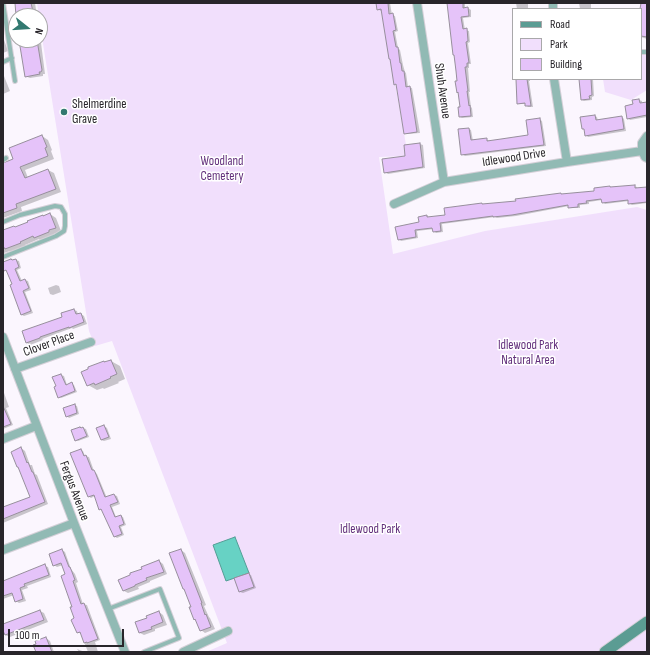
<!DOCTYPE html>
<style>
body{margin:0}
#map{position:relative;width:650px;height:655px;overflow:hidden;background:#fbf6fe;font-family:"Sofia Sans Condensed",sans-serif}
canvas{display:block}
.frame{position:absolute;inset:0;border:4px solid #28252a;pointer-events:none}
.legend{position:absolute;left:512px;top:8px;width:130px;height:72px;box-sizing:border-box;background:#fff;border:1px solid #a9a8aa;margin:0;padding:5px 7px;list-style:none;font-size:12px;color:#28252a}
.legend li{display:flex;align-items:center;gap:8px;height:20px}
.legend b{width:20px;border:1px solid #a9a8aa}
.north{position:absolute;left:8px;top:8px;width:40px;height:40px;box-sizing:border-box;background:#fff;border:1px solid #a9a8aa;border-radius:50%;rotate:107deg;font-size:11px;font-weight:700;line-height:16px;text-align:center;color:#28252a}
.north::after{content:'';display:block;margin:auto;width:14px;height:18px;background:#327970;clip-path:polygon(50% 0,100% 100%,50% 72%,0 100%)}
.scale{position:absolute;left:8px;top:629px;width:116px;height:18px;box-sizing:border-box;border:2px solid #28252a;border-top:0;padding-left:5px;font-size:12px;line-height:14px;white-space:nowrap;color:#28252a;-webkit-text-stroke:3px #fff;paint-order:stroke}
</style>
<div id="map">
<canvas width="650" height="655"></canvas>
<div class="frame"></div>
<ul class="legend">
<li><b style="height:5px;background:#5b9c93"></b>Road</li>
<li><b style="height:11px;background:#f1dffc"></b>Park</li>
<li><b style="height:11px;background:#e5c3f9"></b>Building</li>
</ul>
<div class="north">N</div>
<div class="scale">100 m</div>
</div>
<script>
const c = document.querySelector('canvas').getContext('2d');
c.lineJoin = 'round';
function paint(path, color) {
  c.fillStyle = color;
  c.fill(path, 'evenodd');
}
function poly(rows) {
  const path = new Path2D();
  for (const r of rows) {
    path.moveTo(r[0], r[1]);
    for (let i = 2; i < r.length; i += 2) path.lineTo(r[i], r[i + 1]);
  }
  return path;
}
function strokePath(path, color, width, dash) {
  c.strokeStyle = color;
  c.lineWidth = width;
  c.lineCap = dash ? 'butt' : 'round';
  c.setLineDash(dash || []);
  c.stroke(path);
}
function label(font, color, halo, rows, align = 'center') {
  c.font = font + ' "Sofia Sans Condensed",sans-serif';
  c.lineWidth = 3;
  c.setLineDash([]);
  c.textBaseline = 'middle';
  c.strokeStyle = halo;
  c.fillStyle = color;
  for (const [text, x, y, turn = 0] of rows) {
    c.save();
    c.translate(x, y);
    c.rotate((+turn || 0) * Math.PI / 180);
    c.textAlign = isNaN(turn) ? turn : align;
    if (halo) c.strokeText(text, 0, 0);
    c.fillText(text, 0, 0);
    c.restore();
  }
}
const green = poly([
 [37,3,381,3,408,156,379,157,393,254,485,231,637,207,647,210,647,652,206,652,227,643,112,341,95,346,89,331,40,25,40,16,39,16],
 [641,55,647,55,647,90,631,100,605,92,603,79,641,79]
]);
const water = poly([
 [235,537,249,573,226,581,213,545,235,537]
]);
const shadow = poly([
 [15,3,35,3,37,16,17,16],
 [377,3,390,3,392,15,395,16,398,31,395,32,398,48,400,50,403,65,405,72,406,73,408,87,412,88,420,133,407,134,405,133,397,85,395,84,382,11,381,11,378,9],
 [448,3,465,3,465,9,468,8,471,10,471,17,463,18,465,30,469,31,470,42,468,43,471,64,469,64,469,68,468,68,470,92,469,92,471,107,472,108,473,117,462,118,460,117,461,108,459,93,458,92,458,82],
 [516,3,528,3,528,9,517,9],
 [579,3,591,3,591,8,592,9,580,9],
 [642,3,647,3,647,39,641,37,641,9],
 [40,35,45,74,43,74,43,76,30,78,25,76,20,40,40,40],
 [3,37,8,51,3,53],
 [3,75,4,76,10,91,3,94],
 [517,79,530,79,530,81,529,81,533,107,528,107,526,105,526,104,520,104,518,103],
 [580,79,593,79,594,96,592,97,592,100,584,101,582,100],
 [639,100,642,101,642,104,647,102,647,117,630,120,628,118,634,105],
 [595,116,597,117,598,121,622,117,624,119,626,131,588,137,586,135],
 [539,119,542,121,546,146,465,156,462,154,469,129,471,130,473,141,486,139,489,141,529,136],
 [42,136,48,140,52,150,51,151,54,159,25,170,28,178,48,170,54,173,61,192,21,207,22,211,3,218,3,164,15,160],
 [420,144,423,145,425,168,388,174,385,172,407,156],
 [634,186,637,187,637,189,647,188,647,203,632,205,629,203,629,201,605,204,603,202,602,200,589,202,589,204,580,205,580,208,571,208,569,206,516,216,497,218,495,217,442,224,443,232,436,233,434,231,434,229,417,231,418,238,401,241,399,239,420,223,419,218,427,216,430,218,446,216,484,205,517,201,562,195,595,192],
 [50,214,56,218,61,231,54,234,55,235,40,240,39,239,25,245,26,246,12,252,10,251,4,253,3,252,3,231,16,228],
 [16,260,19,261,21,268,17,270,22,281,25,280,28,281,31,290,25,292,33,313,24,316,22,315,13,285,8,272,5,270,3,265,3,263],
 [56,285,59,286,61,292,53,295,50,294,48,288],
 [74,310,77,311,78,315,81,314,84,316,87,324,73,329,72,328,42,339,43,340,30,345,27,343,23,332,63,318],
 [111,361,120,366,125,379,118,382,119,383,104,389,103,388,97,390,88,385,105,363],
 [61,375,64,376,67,385,72,384,74,385,77,392,61,398,59,397,57,387],
 [3,390,9,407,6,408,13,425,3,429],
 [74,405,77,406,79,414,69,418,67,416],
 [104,426,107,428,111,439,104,441,101,440],
 [81,428,83,428,86,429,89,437,78,441,76,440],
 [21,448,25,451,30,465,32,465,35,474,37,475,48,504,3,523,3,508,31,497],
 [81,450,83,451,85,456,89,457,94,471,97,474,107,498,114,495,117,496,120,504,112,507,116,517,121,516,123,517,126,525,121,527,124,535,117,538,114,536,103,511,100,509,95,496,91,498,88,496],
 [62,550,65,552,71,569,75,574,78,582,76,583,83,604,87,605,100,640,95,642,98,652,88,652,81,634,78,632,66,575,63,565,57,567,54,565],
 [181,550,185,553,206,605,204,606,209,617,210,618,215,629,205,633,201,630,197,620,195,619],
 [159,561,163,564,167,574,150,581,150,582,138,587,139,589,128,593,124,591],
 [44,566,48,567,51,577,27,586,28,588,22,590,26,601,19,603,16,601,14,595,3,599,3,582],
 [249,574,251,575,256,588,243,593,240,592,235,579],
 [40,611,44,613,48,622,10,637,5,635,3,628,3,625],
 [159,612,163,615,167,625,155,629,155,631,144,635,140,633,136,623,148,618],
 [46,638,50,641,54,652,37,652],
 [77,649,85,652,79,652]
]);
const building = poly([
 [15,3,31,3,34,16,16,16,15,3],
 [376,3,388,3,389,14,393,13,396,30,393,31,396,47,398,47,400,63,401,63,402,71,404,71,406,87,410,86,417,132,404,134,396,84,394,85,390,59,389,59,381,9,377,10,376,3],
 [447,3,463,3,463,8,468,7,469,16,461,17,463,29,467,28,468,41,466,42,469,63,467,63,467,67,465,67,468,91,467,91,469,106,470,105,471,116,459,117,458,107,460,107,458,92,457,93,455,81,457,81,456,71,454,55,453,55,447,3],
 [641,3,647,3,647,37,641,36,641,9,640,9,641,3],
 [19,40,37,40,42,70,41,72,39,72,40,74,25,77,19,40],
 [516,79,527,79,531,106,525,106,525,103,517,104,516,79],
 [579,79,591,79,592,95,589,96,590,99,581,100,579,79],
 [639,99,640,103,647,102,647,115,627,119,625,106,633,104,632,100,639,99],
 [595,115,596,120,622,116,624,129,585,136,584,129,582,129,580,117,595,115],
 [540,118,544,145,461,155,458,129,469,128,471,140,487,138,487,141,501,139,528,135,526,120,540,118],
 [42,135,47,147,45,148,48,156,20,167,25,178,48,169,56,189,16,204,17,208,3,213,3,163,13,159,9,148,42,135],
 [420,143,423,167,384,173,382,159,405,156,404,145,420,143],
 [635,185,635,188,647,187,647,202,628,204,628,200,602,203,601,199,586,201,587,203,578,204,578,207,568,208,568,205,512,215,493,217,493,216,440,223,441,231,433,232,432,228,415,230,416,237,398,240,395,227,419,222,418,217,427,215,427,217,445,215,444,208,482,203,482,204,516,201,515,199,561,193,561,194,594,191,594,188,610,186,610,187,635,185],
 [50,213,56,228,49,230,49,232,34,238,33,236,20,242,21,243,5,249,5,248,3,248,3,230,14,226,15,227,28,222,27,221,43,215,43,216,50,213],
 [11,259,12,260,16,259,19,267,15,269,20,281,25,279,29,288,23,291,31,311,21,315,10,285,12,284,6,270,4,271,3,268,3,262,11,259],
 [74,309,76,314,81,313,84,322,69,328,69,327,40,337,40,338,26,343,22,331,62,317,61,313,74,309],
 [111,360,117,374,110,377,111,378,95,385,94,383,87,386,81,372,88,369,88,367,104,361,104,362,111,360],
 [61,374,66,385,72,382,75,391,58,398,54,387,56,386,52,377,61,374],
 [75,404,77,413,66,417,63,408,75,404],
 [3,406,11,424,3,427,3,406],
 [104,425,109,437,101,440,96,428,104,425],
 [80,427,81,428,83,427,87,436,75,441,71,430,80,427],
 [21,447,27,463,28,462,32,472,33,472,45,502,3,519,3,507,30,497,18,467,17,467,11,452,21,447],
 [81,449,84,456,86,455,92,470,94,470,95,472,105,497,114,494,118,502,110,505,115,517,121,515,124,524,119,526,122,534,114,537,101,509,99,510,94,495,88,497,70,453,81,449],
 [62,549,69,567,70,567,72,572,75,580,73,581,81,604,84,603,98,639,87,643,87,642,84,643,80,632,77,633,71,620,74,618,70,607,72,607,61,576,65,574,61,563,53,566,49,554,62,549],
 [181,549,202,603,201,603,205,615,206,614,211,627,200,631,195,619,194,620,189,607,191,607,184,589,183,589,169,553,181,549],
 [159,560,164,572,146,578,147,580,135,585,135,586,123,591,118,580,130,575,130,573,142,569,141,567,159,560],
 [45,564,49,575,24,584,25,586,20,588,23,599,15,602,12,593,3,596,3,581,45,564],
 [249,573,254,587,239,592,234,578,249,573],
 [40,610,44,620,5,635,3,631,3,624,40,610],
 [159,611,163,622,151,627,152,629,139,633,135,622,147,618,146,616,159,611],
 [46,637,52,652,36,652,33,645,36,644,35,641,46,637]
]);
const lane = poly([
 [3,3,15,81],
 [641,52,647,52],
 [3,62,12,58],
 [3,160,6,158],
 [3,222,20,215,55,206,61,207,65,214,65,226,64,231,56,236,3,257],
 [108,609,160,589,179,638,144,652]
]);
const street = poly([
 [417,3,444,182],
 [553,3,553,9],
 [554,79,567,162],
 [647,136,642,143,642,151,645,157,647,158],
 [394,204,444,182,567,162,642,151],
 [3,337,74,523,125,652],
 [15,369,91,342],
 [3,439,36,426],
 [3,550,74,523],
 [183,652,228,631]
]);
const secondary = poly([
 [605,652,647,622]
]);
const markers = [
 [64,112,4,"#327970"]
];
const streetNames = [
 ["Shuh Avenue",442,91,82],
 ["Idlewood Drive",514,158,-9],
 ["Clover Place",49,344,-20],
 ["Fergus Avenue",74,491,69]
];
const poiNames = [
 ["Shelmerdine",72,105],
 ["Grave",72,120]
];
const parkNames = [
 ["Woodland",222,162],
 ["Cemetery",222,177],
 ["Idlewood Park",528,346],
 ["Natural Area",528,361],
 ["Idlewood Park",370,530]
];
paint(green, '#f1dffc');
paint(water, '#67d2c4');
strokePath(water, '#549e96', 1);
paint(shadow, '#0003');
paint(building, '#e5c3f9');
strokePath(building, '#978f9c', 1);
strokePath(lane, '#d5d0d8', 6);
strokePath(street, '#d5d0d8', 10);
strokePath(secondary, '#d5d0d8', 13);
strokePath(lane, '#91bab4', 4);
strokePath(street, '#91bab4', 8);
strokePath(secondary, '#5b9c93', 11);
for (const [x, y, r, color] of markers) {
  const dot = new Path2D();
  dot.arc(x, y, r, 0, 2 * Math.PI);
  c.fillStyle = color;
  c.fill(dot);
  strokePath(dot, '#fff', 1.5);
}
label('13px', '#28252a', '#fff', streetNames);
label('13px', '#28252a', '#fff', poiNames, 'left');
label('13px', '#622f7b', '#fff', parkNames);
</script>
